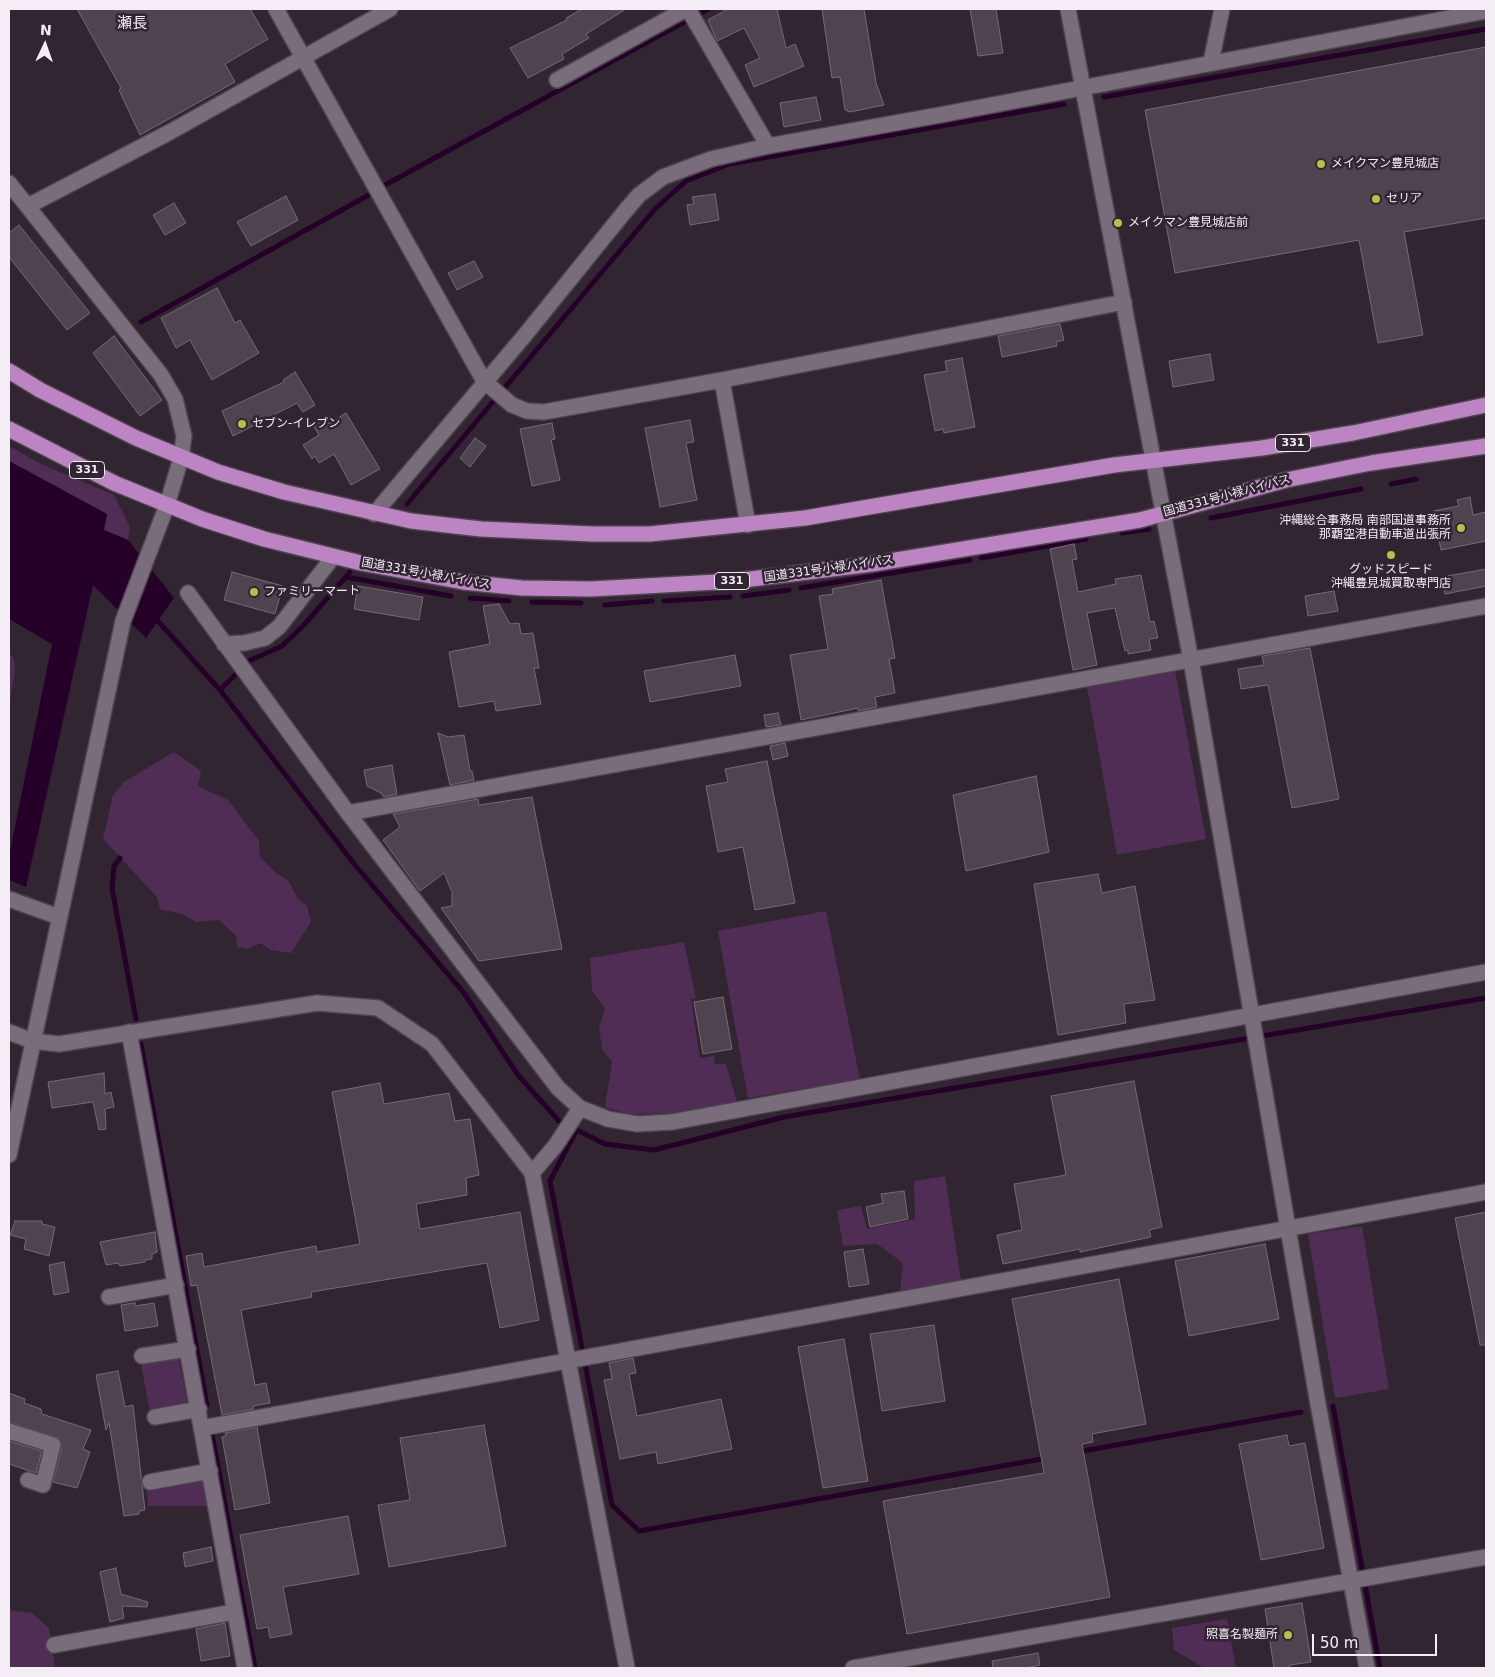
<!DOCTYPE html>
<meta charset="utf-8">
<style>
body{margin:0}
#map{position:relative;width:1495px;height:1677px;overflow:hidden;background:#302531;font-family:"DejaVu Sans",sans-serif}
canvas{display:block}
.frame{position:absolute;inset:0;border:10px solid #f4edf5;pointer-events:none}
.north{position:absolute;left:20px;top:20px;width:50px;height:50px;-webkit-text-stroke:4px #302531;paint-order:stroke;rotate:3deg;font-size:14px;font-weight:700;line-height:20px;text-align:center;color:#f4edf5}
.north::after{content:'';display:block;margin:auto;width:18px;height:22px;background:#f4edf5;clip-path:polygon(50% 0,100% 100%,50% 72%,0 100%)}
.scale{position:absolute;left:1312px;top:1634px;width:125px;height:22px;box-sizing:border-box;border:2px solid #f4edf5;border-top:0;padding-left:6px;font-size:15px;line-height:18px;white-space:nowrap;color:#f4edf5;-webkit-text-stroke:4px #302531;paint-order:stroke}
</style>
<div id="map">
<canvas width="1495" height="1677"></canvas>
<div class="frame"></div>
<div class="north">N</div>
<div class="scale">50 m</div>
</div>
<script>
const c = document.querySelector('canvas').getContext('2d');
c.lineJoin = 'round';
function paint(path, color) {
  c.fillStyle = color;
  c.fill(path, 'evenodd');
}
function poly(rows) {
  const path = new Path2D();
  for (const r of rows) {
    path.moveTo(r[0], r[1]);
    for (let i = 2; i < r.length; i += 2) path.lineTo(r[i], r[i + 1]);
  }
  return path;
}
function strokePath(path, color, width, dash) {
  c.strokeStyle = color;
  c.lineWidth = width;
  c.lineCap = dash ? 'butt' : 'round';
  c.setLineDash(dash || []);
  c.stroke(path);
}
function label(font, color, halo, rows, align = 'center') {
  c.font = font + ' "DejaVu Sans","Noto Sans JP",sans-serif';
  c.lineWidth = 5;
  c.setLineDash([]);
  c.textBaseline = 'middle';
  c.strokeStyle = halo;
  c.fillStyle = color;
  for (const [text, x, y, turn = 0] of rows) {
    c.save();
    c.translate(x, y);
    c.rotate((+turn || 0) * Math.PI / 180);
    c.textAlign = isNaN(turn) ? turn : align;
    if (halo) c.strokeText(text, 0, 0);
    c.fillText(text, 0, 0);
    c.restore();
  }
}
const green = poly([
 [9,446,41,464,114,495,130,527,128,540,104,530,107,514,9,461],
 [9,652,14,659,15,672,9,706],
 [1175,670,1206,839,1117,855,1087,686],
 [174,752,201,771,198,786,228,800,259,841,260,857,276,873,288,880,298,899,307,906,311,922,291,953,271,950,260,943,247,949,237,947,236,936,219,920,196,922,182,914,160,909,157,897,103,839,113,795,124,782],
 [826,911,860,1079,748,1098,718,931],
 [684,942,696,998,691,999,700,1058,714,1056,715,1064,726,1064,737,1102,673,1113,629,1114,605,1107,612,1062,602,1049,599,1027,605,1009,592,991,590,958],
 [945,1176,961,1280,900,1291,903,1263,877,1244,843,1246,837,1210,861,1206,867,1229,915,1219,914,1181],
 [1362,1226,1389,1389,1335,1398,1308,1234],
 [178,1357,188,1405,150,1412,141,1364],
 [202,1481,207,1506,148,1506,147,1491],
 [9,1610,32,1613,49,1628,55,1668,9,1668],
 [1227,1619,1236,1668,1204,1668,1174,1650,1172,1628]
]);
const water = poly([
 [9,461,107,514,104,530,128,540,174,598,146,638,93,585,26,887,9,880,9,856,52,644,9,619]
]);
const stream = poly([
 [703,12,708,9],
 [1104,97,1486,29],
 [385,185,688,20],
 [141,322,374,192],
 [1391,484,1416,479],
 [407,504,655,209,686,181,729,164,1064,104],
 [1211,518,1361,489],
 [1122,533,1149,529],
 [981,558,1086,539],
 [346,577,451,596],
 [801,588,970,560],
 [743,596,789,590],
 [470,598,509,601],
 [664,601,730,597],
 [532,602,581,603],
 [605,605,652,601],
 [157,620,220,690,355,865,464,993,518,1075,559,1121,605,1144,654,1150,784,1117,1486,998],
 [220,690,249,661,282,646,304,625,350,572],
 [120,858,114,866,112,888,136,1019],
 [141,1044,207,1405],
 [577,1129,550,1181,612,1505,639,1531,1047,1458],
 [1333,1406,1380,1668],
 [212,1434,255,1668],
 [1077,1452,1301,1412]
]);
const building = poly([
 [77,9,250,9,268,39,225,64,235,82,140,135,119,90,121,88,77,9],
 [582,9,626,9,586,34,589,38,562,54,564,59,528,78,510,48,567,20,566,18,582,9],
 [728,9,777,9,786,48,795,44,804,66,754,87,745,65,760,58,744,28,717,41,708,20,728,9],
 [822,9,864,9,876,83,884,105,850,112,845,110,840,77,832,78,822,9],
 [970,9,996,9,1003,53,978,56,970,9],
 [1486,47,1486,218,1404,232,1423,335,1378,343,1359,240,1175,273,1145,110,1486,47],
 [816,97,821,120,784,127,780,103,816,97],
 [715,194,719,220,690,225,687,205,694,204,692,197,715,194],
 [286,196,298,220,251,246,237,222,286,196],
 [174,203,186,223,165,235,153,215,174,203],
 [19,225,90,313,67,330,9,257,9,233,19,225],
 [474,261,483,277,457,290,448,273,474,261],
 [217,288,235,323,240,320,259,353,212,380,190,340,176,348,161,318,217,288],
 [1060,324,1064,340,1056,342,1057,346,1002,357,998,336,1060,324],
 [114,336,162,400,140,416,93,353,114,336],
 [1210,354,1214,380,1173,387,1169,361,1210,354],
 [962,358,975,427,944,433,943,429,935,431,924,375,947,371,945,361,962,358],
 [295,372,315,405,303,412,297,403,233,436,222,411,284,382,283,380,295,372],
 [346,413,380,469,351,485,334,454,319,463,315,456,312,459,303,445,319,435,313,425,325,417,329,424,346,413],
 [690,420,694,442,686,443,697,500,660,507,645,428,690,420],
 [552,423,555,439,551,440,560,480,532,486,520,429,552,423],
 [475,438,486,446,470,467,460,458,475,438],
 [1470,497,1473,515,1486,512,1486,541,1441,550,1433,511,1459,506,1457,500,1470,497],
 [1074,544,1077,559,1072,560,1078,592,1116,584,1115,579,1141,575,1150,622,1154,621,1158,638,1149,639,1151,650,1128,654,1128,650,1125,651,1115,608,1087,613,1097,665,1073,670,1050,549,1074,544],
 [1486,569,1486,586,1445,594,1442,577,1486,569],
 [232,572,283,586,275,614,224,600,232,572],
 [881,580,895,658,889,659,895,693,875,697,877,707,858,711,858,708,801,720,790,655,828,649,819,596,833,594,832,589,881,580],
 [358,586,423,597,419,620,354,609,358,586],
 [1334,591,1338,611,1308,616,1305,596,1334,591],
 [499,604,510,624,519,623,521,634,533,633,539,668,534,668,541,704,496,711,494,701,459,707,449,652,490,644,483,606,499,604],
 [1310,648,1339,799,1292,808,1268,685,1241,689,1238,669,1264,665,1262,656,1310,648],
 [735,655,741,686,650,702,644,671,735,655],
 [778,713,781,725,766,727,764,715,778,713],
 [438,733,448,737,464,735,470,771,472,771,474,780,450,785,438,733],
 [785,743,788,756,773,760,770,746,785,743],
 [767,761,795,903,755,910,743,847,718,852,706,786,728,782,725,769,767,761],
 [392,765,397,794,384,797,381,793,367,786,364,770,392,765],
 [1036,776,1049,852,966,871,953,795,1036,776],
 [532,797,562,949,479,961,441,908,452,906,452,892,444,873,420,891,383,840,400,827,393,814,478,799,479,805,532,797],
 [1098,874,1102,893,1135,886,1155,1000,1124,1004,1126,1023,1058,1035,1034,884,1098,874],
 [723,997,732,1049,703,1054,694,1002,723,997],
 [104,1073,105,1094,111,1092,114,1107,105,1109,106,1129,99,1130,93,1102,52,1108,48,1082,104,1073],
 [1134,1081,1162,1227,1149,1230,1151,1237,1080,1252,1080,1249,1003,1264,997,1235,1022,1230,1014,1184,1066,1175,1051,1096,1134,1081],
 [380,1083,384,1104,449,1093,455,1121,470,1119,479,1175,466,1178,467,1195,416,1204,420,1229,520,1212,539,1320,500,1328,487,1263,311,1292,312,1297,241,1310,255,1385,266,1383,270,1403,253,1406,254,1409,222,1415,197,1285,191,1286,186,1256,202,1253,204,1267,316,1246,317,1252,360,1244,332,1092,380,1083],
 [904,1191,908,1219,870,1227,866,1207,883,1203,881,1194,904,1191],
 [1486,1212,1486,1345,1480,1345,1455,1218,1486,1212],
 [15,1221,42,1221,42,1224,55,1227,49,1256,24,1249,26,1239,10,1235,15,1221],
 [155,1232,157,1252,152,1254,152,1259,145,1260,145,1262,120,1266,118,1263,106,1265,100,1242,155,1232],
 [1265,1244,1279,1319,1189,1336,1175,1261,1265,1244],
 [863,1249,869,1284,849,1287,844,1252,863,1249],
 [64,1262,69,1292,54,1295,49,1265,64,1262],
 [1119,1279,1146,1424,1092,1434,1093,1442,1082,1444,1110,1597,907,1634,883,1501,1044,1473,1012,1299,1119,1279],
 [135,1303,135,1306,154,1303,158,1326,125,1331,121,1305,135,1303],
 [934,1325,945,1401,882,1411,870,1334,934,1325],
 [844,1339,868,1481,823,1488,798,1347,844,1339],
 [633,1358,636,1373,629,1374,637,1416,721,1399,732,1449,658,1464,656,1452,620,1459,604,1380,612,1379,609,1363,633,1358],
 [118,1371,125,1407,133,1405,145,1510,139,1511,139,1514,124,1516,109,1423,106,1430,96,1375,118,1371],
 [9,1393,25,1399,24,1403,41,1409,42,1414,91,1430,83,1449,90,1452,77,1488,53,1482,62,1447,59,1438,9,1422,9,1393],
 [484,1425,506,1546,389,1567,378,1505,410,1500,400,1438,484,1425],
 [257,1427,270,1503,235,1510,222,1437,226,1436,225,1433,257,1427],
 [1287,1435,1289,1446,1305,1443,1324,1548,1261,1560,1239,1444,1287,1435],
 [9,1441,42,1451,36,1473,9,1464,9,1441],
 [348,1516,359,1574,283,1587,292,1634,270,1638,268,1627,257,1629,240,1535,348,1516],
 [211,1547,213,1561,185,1567,183,1553,211,1547],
 [116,1568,121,1594,148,1602,147,1607,122,1606,124,1618,110,1622,100,1572,116,1568],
 [1302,1603,1311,1662,1290,1665,1290,1668,1274,1668,1265,1609,1302,1603],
 [225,1623,230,1656,201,1661,196,1629,225,1623],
 [1038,1653,1040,1665,1026,1668,993,1668,992,1661,1038,1653]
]);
const minor = poly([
 [276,9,484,381,512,405,527,411,544,412,722,380,1124,302],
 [688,9,768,146],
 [1211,62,1222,9],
 [557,80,686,9],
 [28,206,170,132,390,9],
 [722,380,748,525],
 [374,514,525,335,626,210,639,195,663,177,711,159,768,146,945,114,1486,11],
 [188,593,348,813,558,1088,580,1108,608,1119,637,1124,672,1122,1486,972],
 [224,644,244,643,265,638,279,627,333,557],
 [348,813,1486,606],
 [9,899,59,917],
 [129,1032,245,1668],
 [532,1173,556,1145,580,1108],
 [109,1297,176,1285],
 [142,1356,188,1349],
 [155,1417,199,1409],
 [202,1428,1486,1192],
 [9,1431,53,1445,43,1485,28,1480],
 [150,1482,210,1471],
 [54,1645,234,1612]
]);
const tertiary = poly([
 [1068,9,1191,660,1318,1404,1367,1668],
 [9,183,161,375,175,399,184,436,181,458,167,505,123,621,9,1155],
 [9,1032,32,1041,59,1044,317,1003,378,1008,432,1044,532,1173,627,1668],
 [853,1668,1486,1557]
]);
const trunk = poly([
 [9,371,40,390,136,438,218,472,284,492,411,521,481,529,592,534,650,534,805,518,1114,465,1262,448,1353,433,1486,405],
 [9,429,114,483,202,519,264,539,361,563,463,582,522,588,591,589,735,581,872,564,1140,520,1286,480,1371,463,1486,446]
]);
const markers = [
 [1321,164,5,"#b8c147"],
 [1376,199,5,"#b8c147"],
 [1118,223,5,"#b8c147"],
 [242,424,5,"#b8c147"],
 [1461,528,5,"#b8c147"],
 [1391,555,5,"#b8c147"],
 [254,592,5,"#b8c147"],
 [1288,1635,5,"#b8c147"]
];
const shields = [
 [1293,443,35],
 [87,470,35],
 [732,581,35]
];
const shieldNames = [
 ["331",1293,443],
 ["331",87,470],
 ["331",732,581]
];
const poiNames = [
 ["メイクマン豊見城店",1331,164],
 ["セリア",1386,199],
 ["メイクマン豊見城店前",1128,223],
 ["セブン-イレブン",252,424],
 ["沖縄総合事務局 南部国道事務所",1451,521,"right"],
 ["那覇空港自動車道出張所",1451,535,"right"],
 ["グッドスピード",1391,570,"center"],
 ["沖縄豊見城買取専門店",1391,584,"center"],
 ["ファミリーマート",264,592],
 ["照喜名製麺所",1278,1635,"right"]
];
const streetNames = [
 ["国道331号小禄バイパス",1227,496,-15],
 ["国道331号小禄バイパス",829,569,-8],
 ["国道331号小禄バイパス",426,574,10]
];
const quarterNames = [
 ["瀬長",132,24]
];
paint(green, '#502d54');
paint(water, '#250129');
strokePath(stream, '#250129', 5);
paint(building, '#4f4350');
strokePath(building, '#766977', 1);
strokePath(minor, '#4d444e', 18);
strokePath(tertiary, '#4d444e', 18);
strokePath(trunk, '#4d444e', 18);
strokePath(minor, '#7a6d7b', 15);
strokePath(tertiary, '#7a6d7b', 15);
strokePath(trunk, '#bc84c2', 15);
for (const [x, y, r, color] of markers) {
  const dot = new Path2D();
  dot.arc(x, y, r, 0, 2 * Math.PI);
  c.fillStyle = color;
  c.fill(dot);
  strokePath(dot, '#302531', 2);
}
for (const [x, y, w] of shields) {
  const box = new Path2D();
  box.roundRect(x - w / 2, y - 8.5, w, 17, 4);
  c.fillStyle = '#302531';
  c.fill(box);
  strokePath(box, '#f4edf5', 1);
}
label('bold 11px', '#f4edf5', null, shieldNames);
label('12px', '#f4edf5', '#302531', poiNames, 'left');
label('12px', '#f4edf5', '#302531', streetNames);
label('15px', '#f4edf5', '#302531', quarterNames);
</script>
